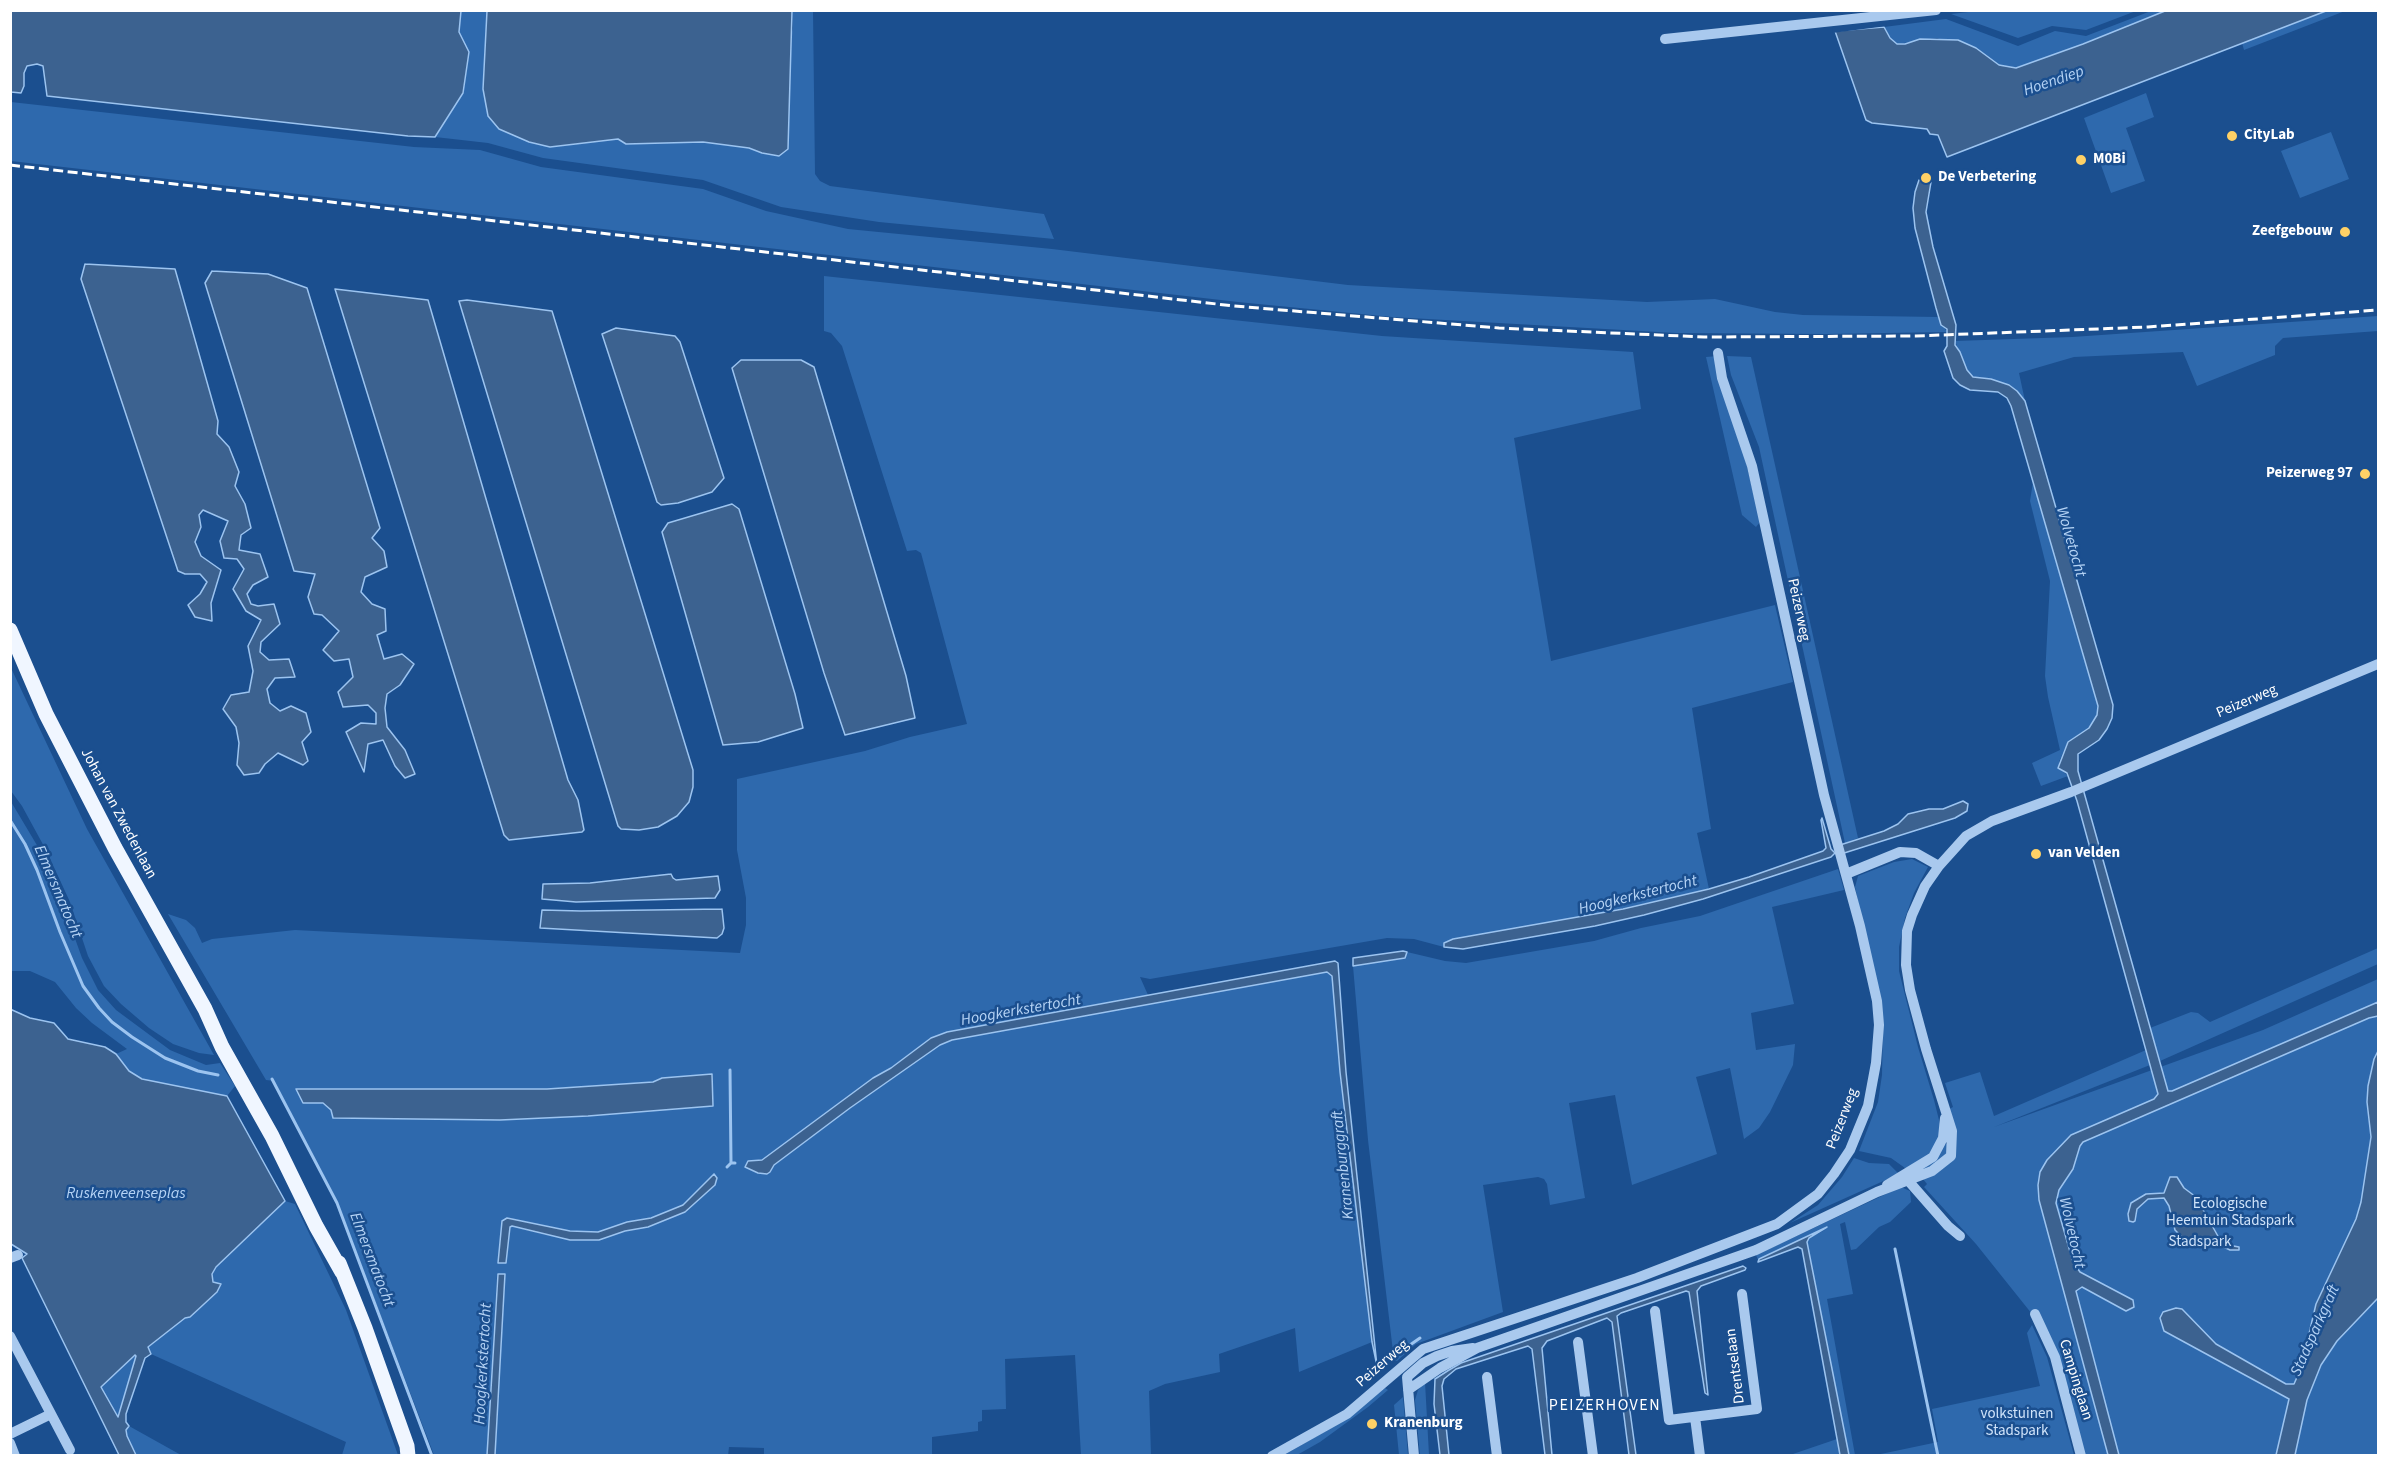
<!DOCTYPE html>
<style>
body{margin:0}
#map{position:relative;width:2389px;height:1466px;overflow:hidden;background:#1b4f8f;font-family:"Source Sans 3",sans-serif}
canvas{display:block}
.frame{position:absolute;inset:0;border:12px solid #fff;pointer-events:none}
</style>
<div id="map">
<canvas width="2389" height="1466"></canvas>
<div class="frame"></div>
</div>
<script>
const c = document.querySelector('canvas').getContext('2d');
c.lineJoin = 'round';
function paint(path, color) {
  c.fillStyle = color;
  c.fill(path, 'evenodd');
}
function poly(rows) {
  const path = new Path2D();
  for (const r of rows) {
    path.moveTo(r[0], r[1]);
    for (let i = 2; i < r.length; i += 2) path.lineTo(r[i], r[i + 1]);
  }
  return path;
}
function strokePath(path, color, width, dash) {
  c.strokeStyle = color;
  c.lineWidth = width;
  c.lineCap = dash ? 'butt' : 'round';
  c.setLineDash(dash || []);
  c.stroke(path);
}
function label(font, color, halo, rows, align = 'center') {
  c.font = font + ' "Source Sans 3",sans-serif';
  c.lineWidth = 5;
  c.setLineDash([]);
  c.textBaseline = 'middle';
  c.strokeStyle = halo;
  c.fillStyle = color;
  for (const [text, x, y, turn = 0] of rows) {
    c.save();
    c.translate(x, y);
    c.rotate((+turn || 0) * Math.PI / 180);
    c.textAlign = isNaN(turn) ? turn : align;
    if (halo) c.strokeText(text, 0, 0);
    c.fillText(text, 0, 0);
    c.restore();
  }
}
const green = poly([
 [461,11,487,11,483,89,550,147,618,139,626,144,703,142,749,148,762,153,793,28,792,11,813,11,815,174,820,181,830,186,1044,214,1054,239,879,222,781,207,703,180,543,158,488,143,435,137,463,93,469,52,459,32],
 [1977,11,1977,10,2136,11,2086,30,2052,26,2018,38,1951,14],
 [2151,11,2165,11,2083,44,2016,68,1999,65,1937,38,1897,44,1890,38,1884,27,1946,19,2018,46,2055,31,2086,36],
 [2326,11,2345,11,2244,50,2242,43],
 [2146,93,2154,117,2126,128,2145,181,2111,193,2084,118],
 [11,102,414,147,480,150,541,167,703,189,766,211,848,229,1052,249,1348,285,1647,302,1715,299,1775,312,1803,315,1938,317,1947,332,1825,334,1676,333,1392,317,1238,302,11,161],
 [2331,132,2349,179,2300,198,2281,151],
 [824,276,1382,336,1633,352,1641,409,1514,438,1551,661,1775,605,1793,682,1692,708,1711,829,1697,833,1709,889,1597,914,1453,939,1444,943,1444,947,1414,939,1387,938,1150,979,1140,977,1148,995,947,1032,931,1038,891,1068,873,1078,762,1160,757,1161,749,1169,758,1173,770,1172,774,1165,850,1108,940,1045,952,1040,1327,972,1332,976,1340,1072,1372,1342,1299,1372,1295,1328,1219,1354,1220,1372,1165,1384,1149,1391,1151,1455,1081,1455,1075,1355,1005,1359,1006,1409,982,1410,982,1421,978,1422,978,1431,932,1437,932,1455,764,1456,764,1448,729,1447,728,1456,495,1455,505,1275,497,1275,487,1455,434,1455,336,1199,274,1081,266,1080,168,914,186,920,195,928,202,943,212,939,295,930,740,953,746,925,746,898,737,850,737,779,865,751,910,737,967,724,921,553,916,550,907,551,842,346,831,333,824,331],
 [713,1075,713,1106,588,1116,500,1120,333,1118,331,1110,322,1103,296,1089,547,1089,653,1082,662,1078],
 [714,1174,685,1212,648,1227,625,1231,607,1237,546,1235,512,1226,510,1227,507,1218,570,1231,598,1232,627,1222,651,1218,683,1205],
 [2378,316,2378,331,2283,338,2275,346,2275,355,2197,386,2183,352,2074,357,2019,373,2025,401,2017,391,2009,385,1991,379,1973,377,1966,370,1955,341,2072,337],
 [1718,356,1732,402,1760,522,1756,527,1742,515,1706,357],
 [1727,356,1751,357,1858,838,1845,843,1759,447,1731,375],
 [2033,482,2098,706,2097,715,2089,729,2068,742,2064,750,2059,762,2061,770,2068,776,2041,786,2032,763,2060,750,2048,697,2045,676,2050,581,2030,501],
 [11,668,87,829,214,1055,199,1053,173,1044,149,1028,121,1004,104,986,88,956,70,902,46,850,22,806,11,791],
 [10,800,41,852,63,905,82,958,98,990,116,1010,170,1050,206,1065,220,1063,235,1086,227,1096,142,1079,129,1071,116,1054,127,1049,92,1023,76,1008,55,982,30,971,11,971],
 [1912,859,1928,867,1914,893,1905,918,1899,947,1899,971,1918,1047,1934,1100,1941,1128,1941,1146,1956,1140,1949,1109,1953,1107,1945,1083,1980,1072,1994,1116,2146,1050,2150,1065,1994,1127,2263,1030,2378,979,2378,1455,2076,1455,2048,1334,1976,1244,1924,1187,1927,1184,1919,1174,1905,1168,1891,1158,1859,1151,1878,1102,1882,1075,1883,1020,1855,887,1858,876,1894,862],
 [1838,869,1844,890,1772,907,1794,1004,1751,1013,1756,1050,1795,1044,1793,1065,1770,1112,1759,1128,1744,1139,1730,1068,1696,1077,1717,1154,1632,1185,1615,1095,1569,1103,1585,1198,1550,1205,1547,1184,1544,1179,1538,1177,1483,1185,1503,1312,1416,1344,1397,1361,1394,1360,1368,1140,1353,966,1405,958,1407,952,1445,961,1466,963,1594,941,1641,928,1700,916],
 [2378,948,2378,964,2160,1061,2150,1028,2191,1012,2198,1013,2210,1022],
 [1854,1158,1869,1163,1889,1164,1899,1174,1790,1223,1818,1205,1842,1177],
 [1901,1187,1910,1191,1911,1202,1890,1222,1879,1227,1856,1249,1851,1250,1845,1222,1840,1224,1853,1294,1827,1299,1855,1455,1849,1455,1807,1242,1809,1238,1827,1229,1758,1260,1756,1255],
 [285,1201,295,1204,346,1310,398,1455,342,1455,346,1442,151,1354,149,1351,148,1347,185,1318,190,1317,217,1292,220,1284,213,1282,212,1274,216,1267],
 [2032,1325,2047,1357,2074,1455,1876,1455,1938,1442,1932,1409,2040,1386,2027,1333],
 [135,1354,137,1356,118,1417,101,1387],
 [1425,1382,1429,1455,1420,1456,1415,1400,1418,1390],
 [1385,1388,1388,1390,1368,1407,1320,1442,1297,1455,1282,1456,1333,1427],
 [1403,1397,1408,1455,1399,1455,1394,1405],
 [129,1426,181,1455,136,1455,127,1436,126,1430],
 [1837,1439,1840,1455,1790,1455]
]);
const water = poly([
 [10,11,461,11,459,32,469,52,463,93,435,137,408,136,47,96,43,66,37,64,27,66,24,73,24,86,21,93,11,92,10,11],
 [487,11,792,11,788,149,779,156,762,153,749,148,703,142,626,144,618,139,550,147,529,142,499,129,488,116,483,89,487,11],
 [2165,11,2326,11,1947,157,1938,135,1930,134,1927,129,1872,123,1866,120,1835,31,1884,27,1890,38,1897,44,1905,44,1920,39,1958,40,1976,48,1999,65,2016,68,2083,44,2165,11],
 [1919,180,1931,182,1926,212,1933,247,1956,325,1955,345,1960,352,1967,370,1973,377,1991,379,2009,385,2017,391,2025,401,2113,705,2112,718,2107,729,2099,740,2078,754,2078,771,2168,1091,2172,1091,2378,1002,2378,1016,2369,1018,2083,1142,2080,1146,2073,1169,2059,1190,2056,1203,2073,1262,2080,1272,2133,1300,2134,1307,2126,1311,2082,1287,2076,1291,2119,1455,2108,1455,2039,1200,2038,1185,2040,1172,2047,1160,2071,1135,2154,1099,2158,1094,2077,801,2067,773,2058,768,2068,742,2089,728,2097,715,2098,706,2011,406,2007,398,1998,392,1970,390,1960,385,1953,378,1944,351,1947,346,1947,329,1941,325,1936,308,1915,228,1913,208,1915,192,1919,180],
 [85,264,175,269,218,421,217,434,229,447,239,472,235,486,245,504,251,528,241,535,239,550,260,554,268,577,253,585,247,594,251,604,258,606,274,604,280,624,261,642,260,652,269,660,289,659,295,677,275,678,267,689,270,703,280,711,291,706,306,713,311,732,302,742,308,761,303,765,278,753,265,764,259,773,244,775,237,765,239,743,236,727,223,709,231,695,249,692,253,671,248,646,261,620,246,611,233,589,244,569,237,559,224,558,220,541,228,521,203,510,199,515,201,527,195,542,201,556,221,570,211,603,212,621,195,617,188,605,200,594,207,582,200,574,185,574,178,571,81,279,85,264],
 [212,271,268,274,307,288,380,528,372,538,384,551,387,567,365,577,361,592,372,604,385,609,386,631,377,635,384,659,402,654,414,664,400,685,387,694,385,708,387,727,405,750,415,774,405,778,395,766,383,740,368,744,364,772,346,732,361,723,376,724,376,713,368,705,343,707,338,692,353,677,349,659,334,661,323,650,339,631,322,615,314,614,308,597,315,574,294,571,205,283,212,271],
 [335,289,428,300,568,780,578,800,584,830,582,832,509,840,504,835,335,289],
 [467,300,552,311,693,770,693,787,689,802,677,816,658,827,639,830,621,829,618,826,459,301,467,300],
 [616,328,675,336,680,342,724,478,712,492,678,503,661,505,657,502,602,334,616,328],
 [741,360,801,360,814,367,906,676,915,718,845,735,824,673,732,368,741,360],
 [732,504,739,509,795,694,803,728,758,742,723,745,662,532,668,523,732,504],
 [1963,801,1968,804,1967,811,1955,818,1841,854,1840,845,1884,831,1898,824,1908,814,1929,809,1943,809,1963,801],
 [1822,818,1831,849,1835,853,1831,857,1703,899,1644,915,1595,926,1463,949,1444,947,1444,943,1453,939,1623,909,1709,889,1749,877,1823,851,1826,848,1821,820,1822,818],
 [671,874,673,878,676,880,718,876,720,890,715,898,576,902,542,899,543,884,590,883,671,874],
 [722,909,724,928,722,934,717,938,540,928,542,910,581,911,722,909],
 [1403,951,1407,952,1405,958,1353,966,1353,958,1403,951],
 [1335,961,1338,963,1346,1072,1377,1366,1372,1342,1340,1072,1332,976,1327,972,952,1040,940,1045,850,1108,774,1165,770,1172,767,1174,758,1173,745,1167,748,1161,762,1160,873,1078,891,1068,931,1038,947,1032,1335,961],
 [10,1009,30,1018,54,1023,68,1039,105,1047,116,1054,129,1071,142,1079,227,1096,285,1201,216,1267,212,1274,213,1282,221,1284,217,1292,190,1317,185,1318,148,1347,151,1354,145,1358,126,1414,126,1422,129,1426,126,1430,127,1436,136,1455,119,1455,22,1258,27,1254,11,1244,10,1009],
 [135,1355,136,1356,118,1417,101,1387,135,1355],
 [2378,1051,2378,1298,2337,1341,2321,1365,2307,1400,2295,1455,2276,1455,2289,1399,2164,1331,2160,1318,2163,1312,2176,1308,2182,1309,2216,1344,2286,1384,2294,1384,2301,1368,2316,1304,2356,1219,2361,1202,2371,1137,2367,1102,2368,1086,2374,1059,2378,1051],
 [712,1074,713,1106,588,1116,500,1120,333,1118,331,1110,323,1103,303,1103,296,1089,547,1089,653,1082,662,1078,712,1074],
 [714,1174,717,1178,715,1185,685,1212,648,1227,625,1231,599,1240,570,1240,512,1226,510,1227,506,1263,498,1263,502,1221,507,1218,570,1231,598,1232,627,1222,651,1218,683,1205,714,1174],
 [2170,1177,2177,1177,2184,1188,2196,1197,2219,1238,2228,1245,2239,1247,2239,1250,2230,1250,2213,1242,2200,1243,2183,1238,2175,1230,2169,1206,2164,1198,2148,1199,2137,1209,2135,1221,2133,1222,2129,1221,2128,1214,2131,1203,2146,1194,2164,1193,2170,1177],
 [1827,1227,1809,1238,1807,1242,1849,1455,1840,1455,1802,1249,1798,1247,1758,1262,1759,1259,1827,1227],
 [1743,1266,1746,1268,1745,1270,1701,1286,1697,1291,1708,1395,1705,1393,1689,1292,1686,1291,1621,1313,1617,1316,1636,1455,1629,1455,1612,1322,1607,1318,1547,1341,1542,1348,1552,1455,1545,1455,1532,1349,1528,1346,1456,1369,1444,1379,1442,1386,1449,1455,1440,1455,1434,1404,1435,1379,1449,1370,1461,1363,1743,1266],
 [498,1274,505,1274,495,1455,487,1455,498,1274]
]);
const pier = poly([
 [1828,10,1883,10,1887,26,1832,33,1833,28]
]);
const stream = poly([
 [10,820,25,844,37,870,60,932,83,986,99,1008,112,1022,132,1037,165,1058,198,1071,218,1075],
 [730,1070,731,1163],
 [272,1079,337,1203,432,1456],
 [727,1167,731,1163,735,1163],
 [1895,1249,1938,1456],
 [1397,1354,1420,1338]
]);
const minor = poly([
 [1665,39,1936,10],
 [1846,874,1900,852,1916,853,1939,866],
 [1905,1177,1948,1226,1960,1236],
 [1887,1185,1933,1157,1943,1138,1945,1118],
 [10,1258,18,1255],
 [1655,1311,1669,1420,1757,1409,1742,1294],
 [2035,1314,2055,1357,2081,1456],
 [10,1336,70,1450],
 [1578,1342,1593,1456],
 [1487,1377,1497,1456],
 [1408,1390,1440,1368,1477,1348,1756,1250,1877,1192,1932,1171,1951,1156,1952,1131,1926,1049,1910,990,1906,965,1907,931,1912,915,1925,886,1939,866,1966,836,1992,821,2071,792,2378,664],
 [1695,1417,1700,1456],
 [10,1434,51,1414],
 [10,1443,15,1456],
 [1272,1456,1347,1414,1423,1349,1637,1278,1777,1224,1818,1194,1834,1174,1850,1150,1868,1106,1876,1063,1879,1025,1877,1001,1860,926,1824,795,1752,466,1722,378,1718,353],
 [1414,1456,1407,1377,1423,1363,1437,1356,1452,1351,1473,1348]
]);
const major = poly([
 [10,630,46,714,115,848,205,1009,222,1047,272,1136,316,1226,342,1272],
 [339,1263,365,1328,407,1446,408,1456]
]);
const rail = poly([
 [10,165,1234,306,1499,328,1704,337,1916,336,2148,327,2378,310]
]);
const markers = [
 [2232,136,6,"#ffd166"],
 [2081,160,6,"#ffd166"],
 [1926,178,6,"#ffd166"],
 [2345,232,6,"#ffd166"],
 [2365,474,6,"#ffd166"],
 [2036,854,6,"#ffd166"],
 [1372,1424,6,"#ffd166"]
];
const poiNames = [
 ["CityLab",2244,136],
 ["M0Bi",2093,160],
 ["De Verbetering",1938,178],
 ["Zeefgebouw",2333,232,"right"],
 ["Peizerweg 97",2353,474,"right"],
 ["van Velden",2048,854],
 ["Kranenburg",1384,1424]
];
const streetNames = [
 ["Peizerweg",1798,610,78],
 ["Peizerweg",2247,702,-23],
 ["Johan van Zwedenlaan",118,814,62],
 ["Peizerweg",1843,1119,-69],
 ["Peizerweg",1383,1364,-41],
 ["Drentselaan",1736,1366,-97],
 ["Campinglaan",2075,1380,73]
];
const parkNames = [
 ["Ecologische",2230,1205],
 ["Heemtuin Stadspark",2230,1222],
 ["Stadspark",2200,1243],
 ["volkstuinen",2017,1415],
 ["Stadspark",2017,1432]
];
const waterNames = [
 ["Hoendiep",2054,82,-19],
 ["Wolvetocht",2070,542,74],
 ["Elmersmatocht",57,892,67],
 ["Hoogkerkstertocht",1638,896,-14],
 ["Hoogkerkstertocht",1021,1011,-10],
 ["Kranenburggraft",1344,1165,-96],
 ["Ruskenveenseplas",126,1194],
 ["Wolvetocht",2071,1233,77],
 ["Elmersmatocht",371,1260,69],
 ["Stadsparkgraft",2316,1331,-66],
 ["Hoogkerkstertocht",484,1364,-87]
];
const neighbourhoodNames = [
 ["PEIZERHOVEN",1605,1406]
];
paint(green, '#2e69ad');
paint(water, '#3c6290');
strokePath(water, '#9cc4f0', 1.5);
paint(pier, '#1b4f8f');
strokePath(stream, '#9cc4f0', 3);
strokePath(minor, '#a9c9ee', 10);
strokePath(major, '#f0f6ff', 15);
strokePath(rail, '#fff', 3, [10, 4.5]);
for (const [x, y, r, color] of markers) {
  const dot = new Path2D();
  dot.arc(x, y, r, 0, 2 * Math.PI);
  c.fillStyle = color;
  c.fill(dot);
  strokePath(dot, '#1b4f8f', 2);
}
label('bold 15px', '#fff', '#1b4f8f', poiNames, 'left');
label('15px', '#fff', '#1b4f8f', streetNames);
label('15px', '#cfe3fa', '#1b4f8f', parkNames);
label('italic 16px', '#b5d3f5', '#1b4f8f', waterNames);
c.letterSpacing = '1.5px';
label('16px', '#fff', '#1b4f8f', neighbourhoodNames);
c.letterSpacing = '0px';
</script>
